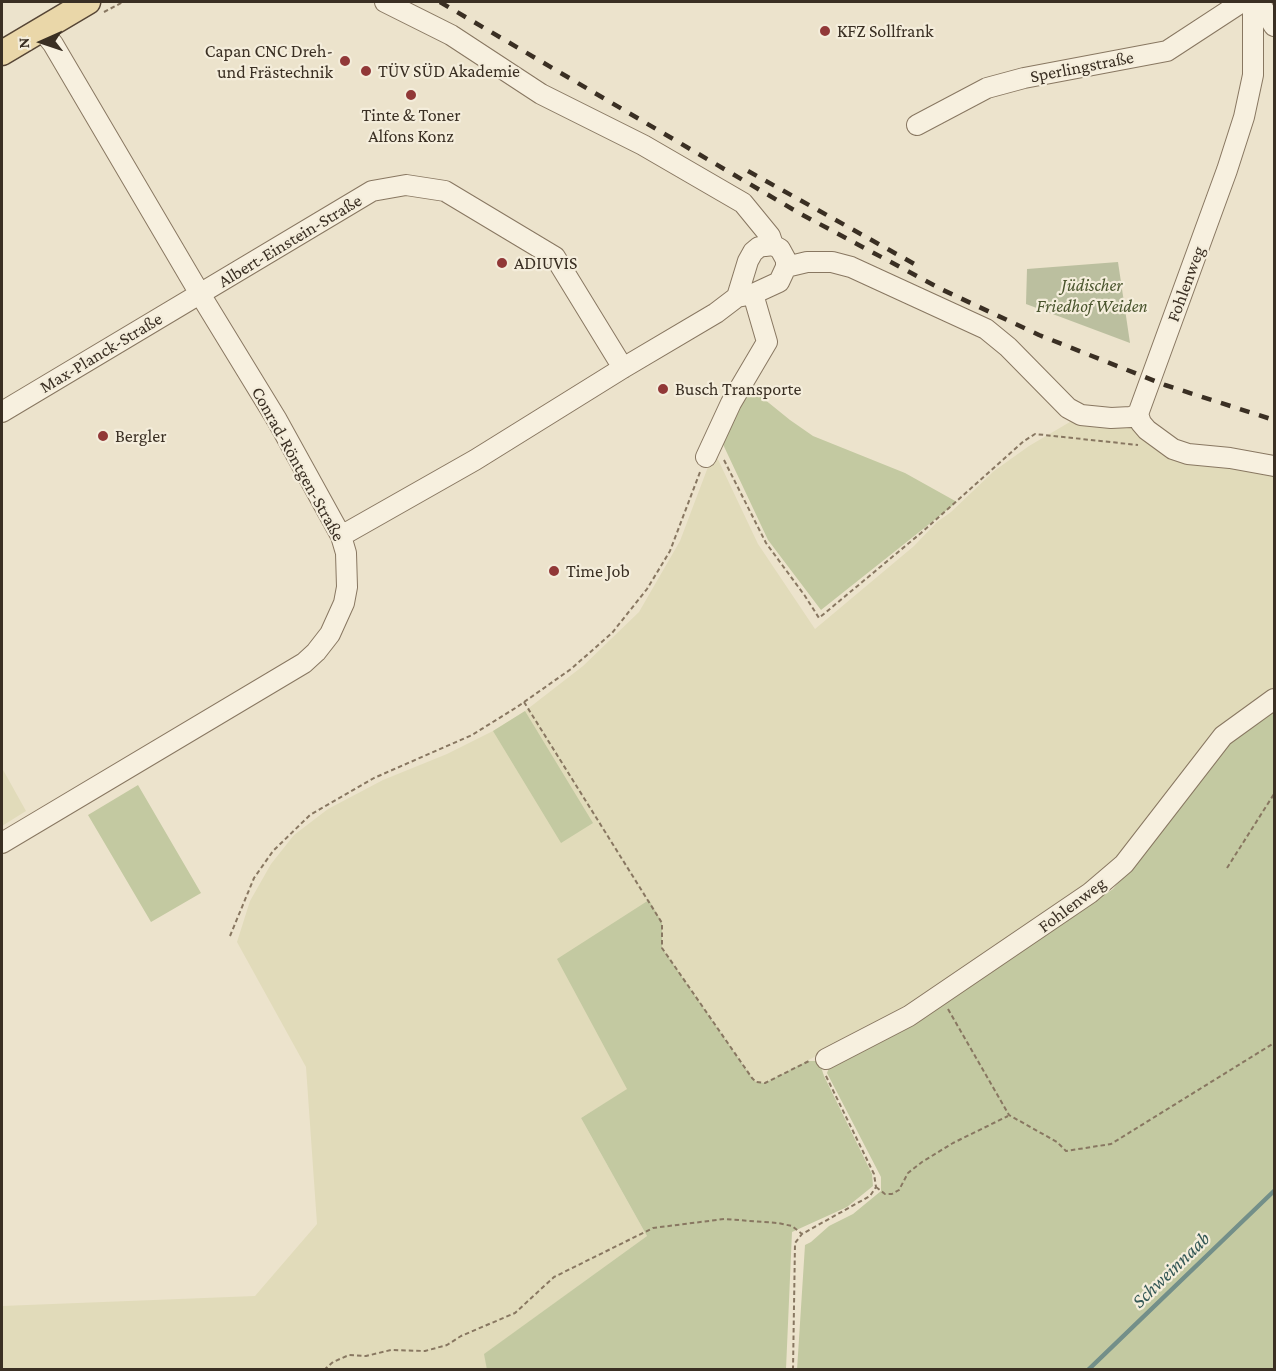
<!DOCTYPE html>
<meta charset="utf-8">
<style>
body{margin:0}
#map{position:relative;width:1276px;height:1371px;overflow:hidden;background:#ece3cc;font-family:"Crimson Pro",serif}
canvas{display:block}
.frame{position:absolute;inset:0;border:3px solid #3a2f23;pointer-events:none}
.north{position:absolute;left:12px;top:12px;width:60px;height:60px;-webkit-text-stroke:4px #f4eddb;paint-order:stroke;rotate:267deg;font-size:16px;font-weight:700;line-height:24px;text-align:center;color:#3a2f23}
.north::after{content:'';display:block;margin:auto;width:21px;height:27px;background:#3a2f23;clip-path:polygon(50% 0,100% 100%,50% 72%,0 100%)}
</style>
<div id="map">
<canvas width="1276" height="1371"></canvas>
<div class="frame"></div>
<div class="north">N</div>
</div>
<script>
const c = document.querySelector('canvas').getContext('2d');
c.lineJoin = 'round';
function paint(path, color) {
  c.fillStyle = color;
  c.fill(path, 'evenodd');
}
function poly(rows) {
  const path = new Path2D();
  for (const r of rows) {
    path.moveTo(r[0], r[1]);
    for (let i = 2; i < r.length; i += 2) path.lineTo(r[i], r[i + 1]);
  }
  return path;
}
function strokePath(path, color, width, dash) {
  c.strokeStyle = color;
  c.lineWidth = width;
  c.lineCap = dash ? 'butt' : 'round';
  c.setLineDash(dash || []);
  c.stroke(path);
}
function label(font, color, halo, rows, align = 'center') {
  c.font = font + ' "Crimson Pro",serif';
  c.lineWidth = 4.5;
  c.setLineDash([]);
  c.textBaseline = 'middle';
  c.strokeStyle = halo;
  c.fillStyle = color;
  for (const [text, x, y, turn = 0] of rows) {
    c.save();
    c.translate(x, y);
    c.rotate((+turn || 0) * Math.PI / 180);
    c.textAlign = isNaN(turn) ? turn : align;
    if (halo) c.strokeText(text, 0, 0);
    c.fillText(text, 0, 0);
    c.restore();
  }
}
const farmland = poly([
 [1075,419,1128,423,1172,454,1274,474,1274,696,1144,832,1095,880,943,989,765,1083,756,1082,752,1078,662,948,662,923,628,1089,581,1118,647,1236,485,1354,487,1369,2,1369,2,1306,255,1296,317,1224,306,1067,237,942,250,901,271,864,294,835,328,809,383,780,447,754,493,731,525,711,583,666,639,612,680,541,714,451,758,544,815,629,914,546,937,522,951,512,994,471,1029,446],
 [2,768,26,811,2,826]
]);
const green = poly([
 [748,386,790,420,813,436,905,473,957,502,821,610,768,540,720,438],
 [1274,708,1274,1369,797,1370,805,1245,811,1242,829,1226,853,1214,881,1191,881,1177,827,1073,831,1063,950,998,1113,889,1183,805,1230,737],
 [525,711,593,823,561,843,493,731],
 [138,785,201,893,151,922,88,815],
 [649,900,662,923,662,948,752,1078,756,1082,765,1083,807,1061,819,1061,824,1076,872,1174,873,1186,847,1207,792,1232,786,1369,487,1370,484,1354,647,1236,581,1118,627,1089,557,959]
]);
const cemetery = poly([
 [1118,262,1130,343,1026,304,1027,269]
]);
const stream = poly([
 [1088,1370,1274,1191]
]);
const path = poly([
 [104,12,123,2],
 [724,460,766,543,805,596,819,618,921,533,1024,441,1035,434,1138,445],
 [524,702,662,923,662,948,752,1078,756,1082,765,1083,809,1061],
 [1227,868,1274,794],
 [230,936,254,878,273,851,310,815,374,778,472,735,517,707,571,669,612,633,647,589,670,551,700,472],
 [948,1009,1009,1115,1057,1142,1066,1151,1111,1144,1274,1043],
 [876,1187,885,1194,892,1194,899,1190,908,1173,922,1162,953,1143,1008,1116],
 [324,1370,333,1362,349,1355,366,1356,391,1350,425,1351,447,1345,461,1336,515,1313,554,1277,653,1228,724,1219,778,1223,792,1226,802,1234],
 [793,1370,795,1243,802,1234,870,1196,876,1187,874,1174,825,1074]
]);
const minor = poly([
 [385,2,451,35,541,94,643,145,743,203,770,236,773,245],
 [1253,2,1253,75,1244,117,1227,170,1138,414,1141,423,1147,430,1173,449,1188,454,1230,458,1274,466],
 [1259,2,1274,26],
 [917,125,987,88,1024,78,1167,51,1242,2],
 [786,267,807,262,832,262,851,267,986,329,1008,347,1068,408,1081,415,1111,418,1131,417,1138,414],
 [2,412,372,191,406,185,445,191,555,257,623,368],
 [706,457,731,403,767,342,753,294],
 [341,536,475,460,623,368,716,313,737,297,753,294,779,282,786,267,786,260,780,249,773,245,765,246,759,247,753,252,748,261,737,297],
 [2,843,304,663,316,652,330,634,344,603,347,587,346,553,341,536,277,420,200,294,53,44,41,29],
 [826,1059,909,1016,1090,893,1124,864,1223,736,1274,699]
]);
const major = poly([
 [2,53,88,2]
]);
const rail = poly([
 [440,2,799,213,943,290,1039,335,1165,385,1274,420],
 [748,171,918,266]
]);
const markers = [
 [825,31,6,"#913837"],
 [345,61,6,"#913837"],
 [366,71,6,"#913837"],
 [411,95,6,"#913837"],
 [502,263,6,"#913837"],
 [663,389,6,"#913837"],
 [103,436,6,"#913837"],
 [554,571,6,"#913837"]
];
const poiNames = [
 ["KFZ Sollfrank",837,31],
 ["Capan CNC Dreh-",333,51,"right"],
 ["und Frästechnik",333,72,"right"],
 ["TÜV SÜD Akademie",378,71],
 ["Tinte & Toner",411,115,"center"],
 ["Alfons Konz",411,136,"center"],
 ["ADIUVIS",514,263],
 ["Busch Transporte",675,389],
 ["Bergler",115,436],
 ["Time Job",566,571]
];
const streetNames = [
 ["Sperlingstraße",1082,67,-11],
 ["Albert-Einstein-Straße",290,241,-31],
 ["Fohlenweg",1186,284,-70],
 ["Max-Planck-Straße",101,353,-31],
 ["Conrad-Röntgen-Straße",298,464,61],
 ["Fohlenweg",1072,905,-37]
];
const parkNames = [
 ["Jüdischer",1092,285],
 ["Friedhof Weiden",1092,306]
];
const waterNames = [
 ["Schweinnaab",1171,1270,-44]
];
paint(farmland, '#e1dbba');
paint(green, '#c3c9a1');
paint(cemetery, '#bbbf9f');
strokePath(stream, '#738f89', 4.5);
strokePath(minor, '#887761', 22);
strokePath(major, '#564535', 27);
strokePath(path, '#887761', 2, [4.5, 3]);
strokePath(minor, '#f7f0df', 20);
strokePath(major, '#ead7a9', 24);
strokePath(rail, '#3a2f23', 4.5, [10, 10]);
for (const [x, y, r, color] of markers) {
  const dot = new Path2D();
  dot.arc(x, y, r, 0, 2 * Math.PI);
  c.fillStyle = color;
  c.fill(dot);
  strokePath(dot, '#f4eddb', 2);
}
label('18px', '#3a2f23', '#f4eddb', poiNames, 'left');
label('18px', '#3a2f23', '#f4eddb', streetNames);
label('italic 18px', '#49542c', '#f4eddb', parkNames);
label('italic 20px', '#345856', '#f4eddb', waterNames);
</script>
